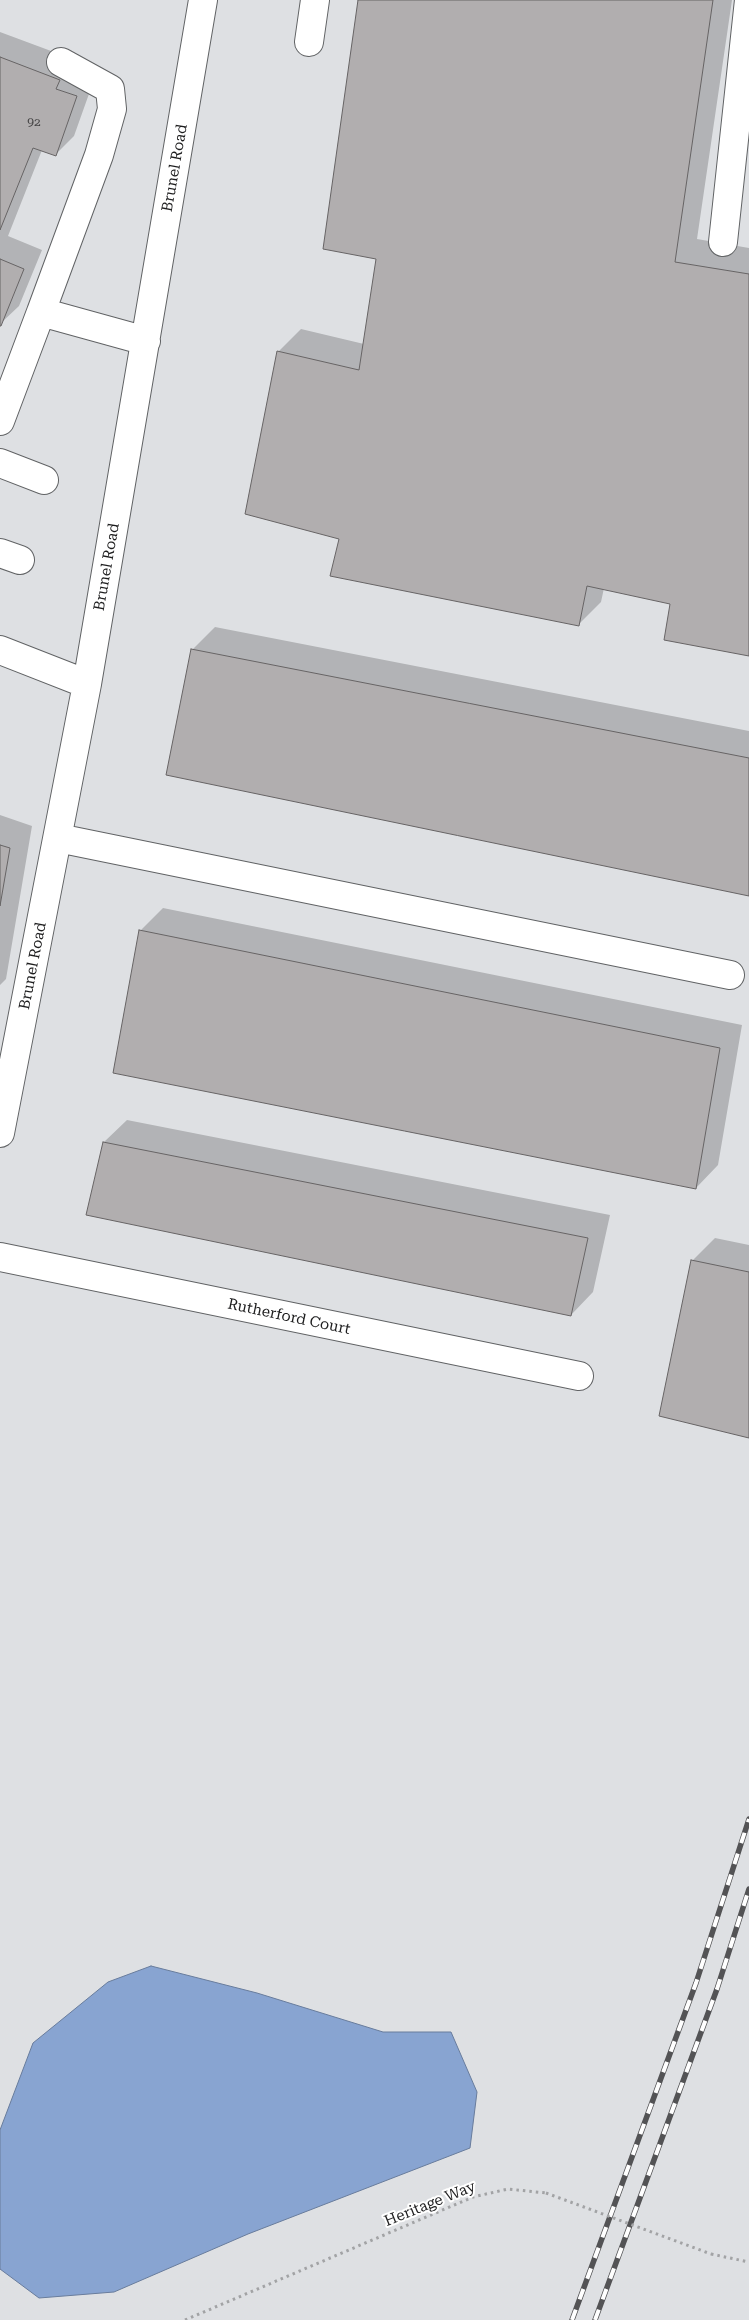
<!DOCTYPE html>
<style>
body{margin:0}
canvas{display:block;background:#dee0e3}
</style>
<canvas width="749" height="2320"></canvas>
<script>
const c = document.querySelector('canvas').getContext('2d');
c.lineJoin = 'round';
function paint(path, color) {
  c.fillStyle = color;
  c.fill(path, 'evenodd');
}
function poly(rows) {
  const path = new Path2D();
  for (const r of rows) {
    path.moveTo(r[0], r[1]);
    for (let i = 2; i < r.length; i += 2) path.lineTo(r[i], r[i + 1]);
  }
  return path;
}
function strokePath(path, color, width, dash) {
  c.strokeStyle = color;
  c.lineWidth = width;
  c.lineCap = dash ? 'butt' : 'round';
  c.setLineDash(dash || []);
  c.stroke(path);
}
function label(font, color, halo, rows, align = 'center') {
  c.font = font + ' "Roboto Serif",serif';
  c.lineWidth = 4;
  c.setLineDash([]);
  c.textBaseline = 'middle';
  c.strokeStyle = halo;
  c.fillStyle = color;
  for (const [text, x, y, turn = 0] of rows) {
    c.save();
    c.translate(x, y);
    c.rotate((+turn || 0) * Math.PI / 180);
    c.textAlign = isNaN(turn) ? turn : align;
    if (halo) c.strokeText(text, 0, 0);
    c.fillText(text, 0, 0);
    c.restore();
  }
}
const water = poly([
 [151,1966,257,1993,383,2032,451,2032,477,2092,470,2148,248,2234,114,2292,39,2298,0,2269,0,2130,33,2043,108,1982,151,1966]
]);
const shadow = poly([
 [360,0,732,0,697,239,749,248,749,655,672,604,604,588,601,602,578,625,341,538,278,352,301,329,364,344,377,258],
 [0,32,78,61,95,77,74,136,55,155,42,150,8,236,42,250,19,306,0,324],
 [215,627,749,731,749,895,192,650],
 [0,815,32,826,6,979,0,985],
 [163,908,742,1025,718,1165,696,1188,140,931],
 [127,1120,610,1215,593,1292,571,1315,104,1142],
 [715,1238,749,1245,749,1437,692,1261]
]);
const building = poly([
 [358,0,713,0,675,262,749,274,749,656,664,640,670,604,587,586,579,626,330,576,339,539,245,514,277,351,359,370,376,259,323,249,358,0],
 [0,57,60,80,56,89,77,96,56,156,33,148,0,230,0,57],
 [0,259,24,269,1,326,0,326,0,259],
 [191,649,749,758,749,896,166,775,191,649],
 [0,845,10,848,0,906,0,845],
 [139,930,720,1048,696,1189,113,1073,139,930],
 [103,1142,588,1238,571,1316,86,1215,103,1142],
 [691,1260,749,1272,749,1438,659,1416,691,1260]
]);
const path = poly([
 [711,2254,749,2262],
 [185,2320,473,2197,508,2189,546,2193]
]);
const minor = poly([
 [309,42,315,0],
 [61,62,110,89,112,109,99,155,41,312,146,341],
 [723,242,749,0],
 [0,421,41,312],
 [0,463,44,480],
 [0,553,20,560],
 [0,650,87,684],
 [58,838,730,975],
 [0,1133,87,684,203,0],
 [0,1257,579,1376]
]);
const rail = poly([
 [572,2320,696,1983,749,1819],
 [595,2320,717,1989,749,1889]
]);
const pathBridge = poly([
 [546,2193,711,2254]
]);
const numberNames = [
 ["92",34,122]
];
const streetNames = [
 ["Brunel Road",175,168,-80],
 ["Brunel Road",107,567,-80],
 ["Brunel Road",33,966,-79],
 ["Rutherford Court",289,1317,12],
 ["Heritage Way",430,2204,-22]
];
paint(water, '#88a4d1');
strokePath(water, '#687c9c', 1);
paint(shadow, '#0003');
paint(building, '#b1aeaf');
strokePath(building, '#676465', 1);
strokePath(minor, '#616365', 30);
strokePath(path, '#a2a3a5', 3, [2.5, 4]);
strokePath(minor, '#fff', 28);
strokePath(rail, '#535355', 5.5);
strokePath(rail, '#fff', 4, [11]);
strokePath(pathBridge, '#a2a3a5', 3, [2.5, 4]);
label('12px', '#434243', null, numberNames);
label('15px', '#1e1e1f', '#fff', streetNames);
</script>
